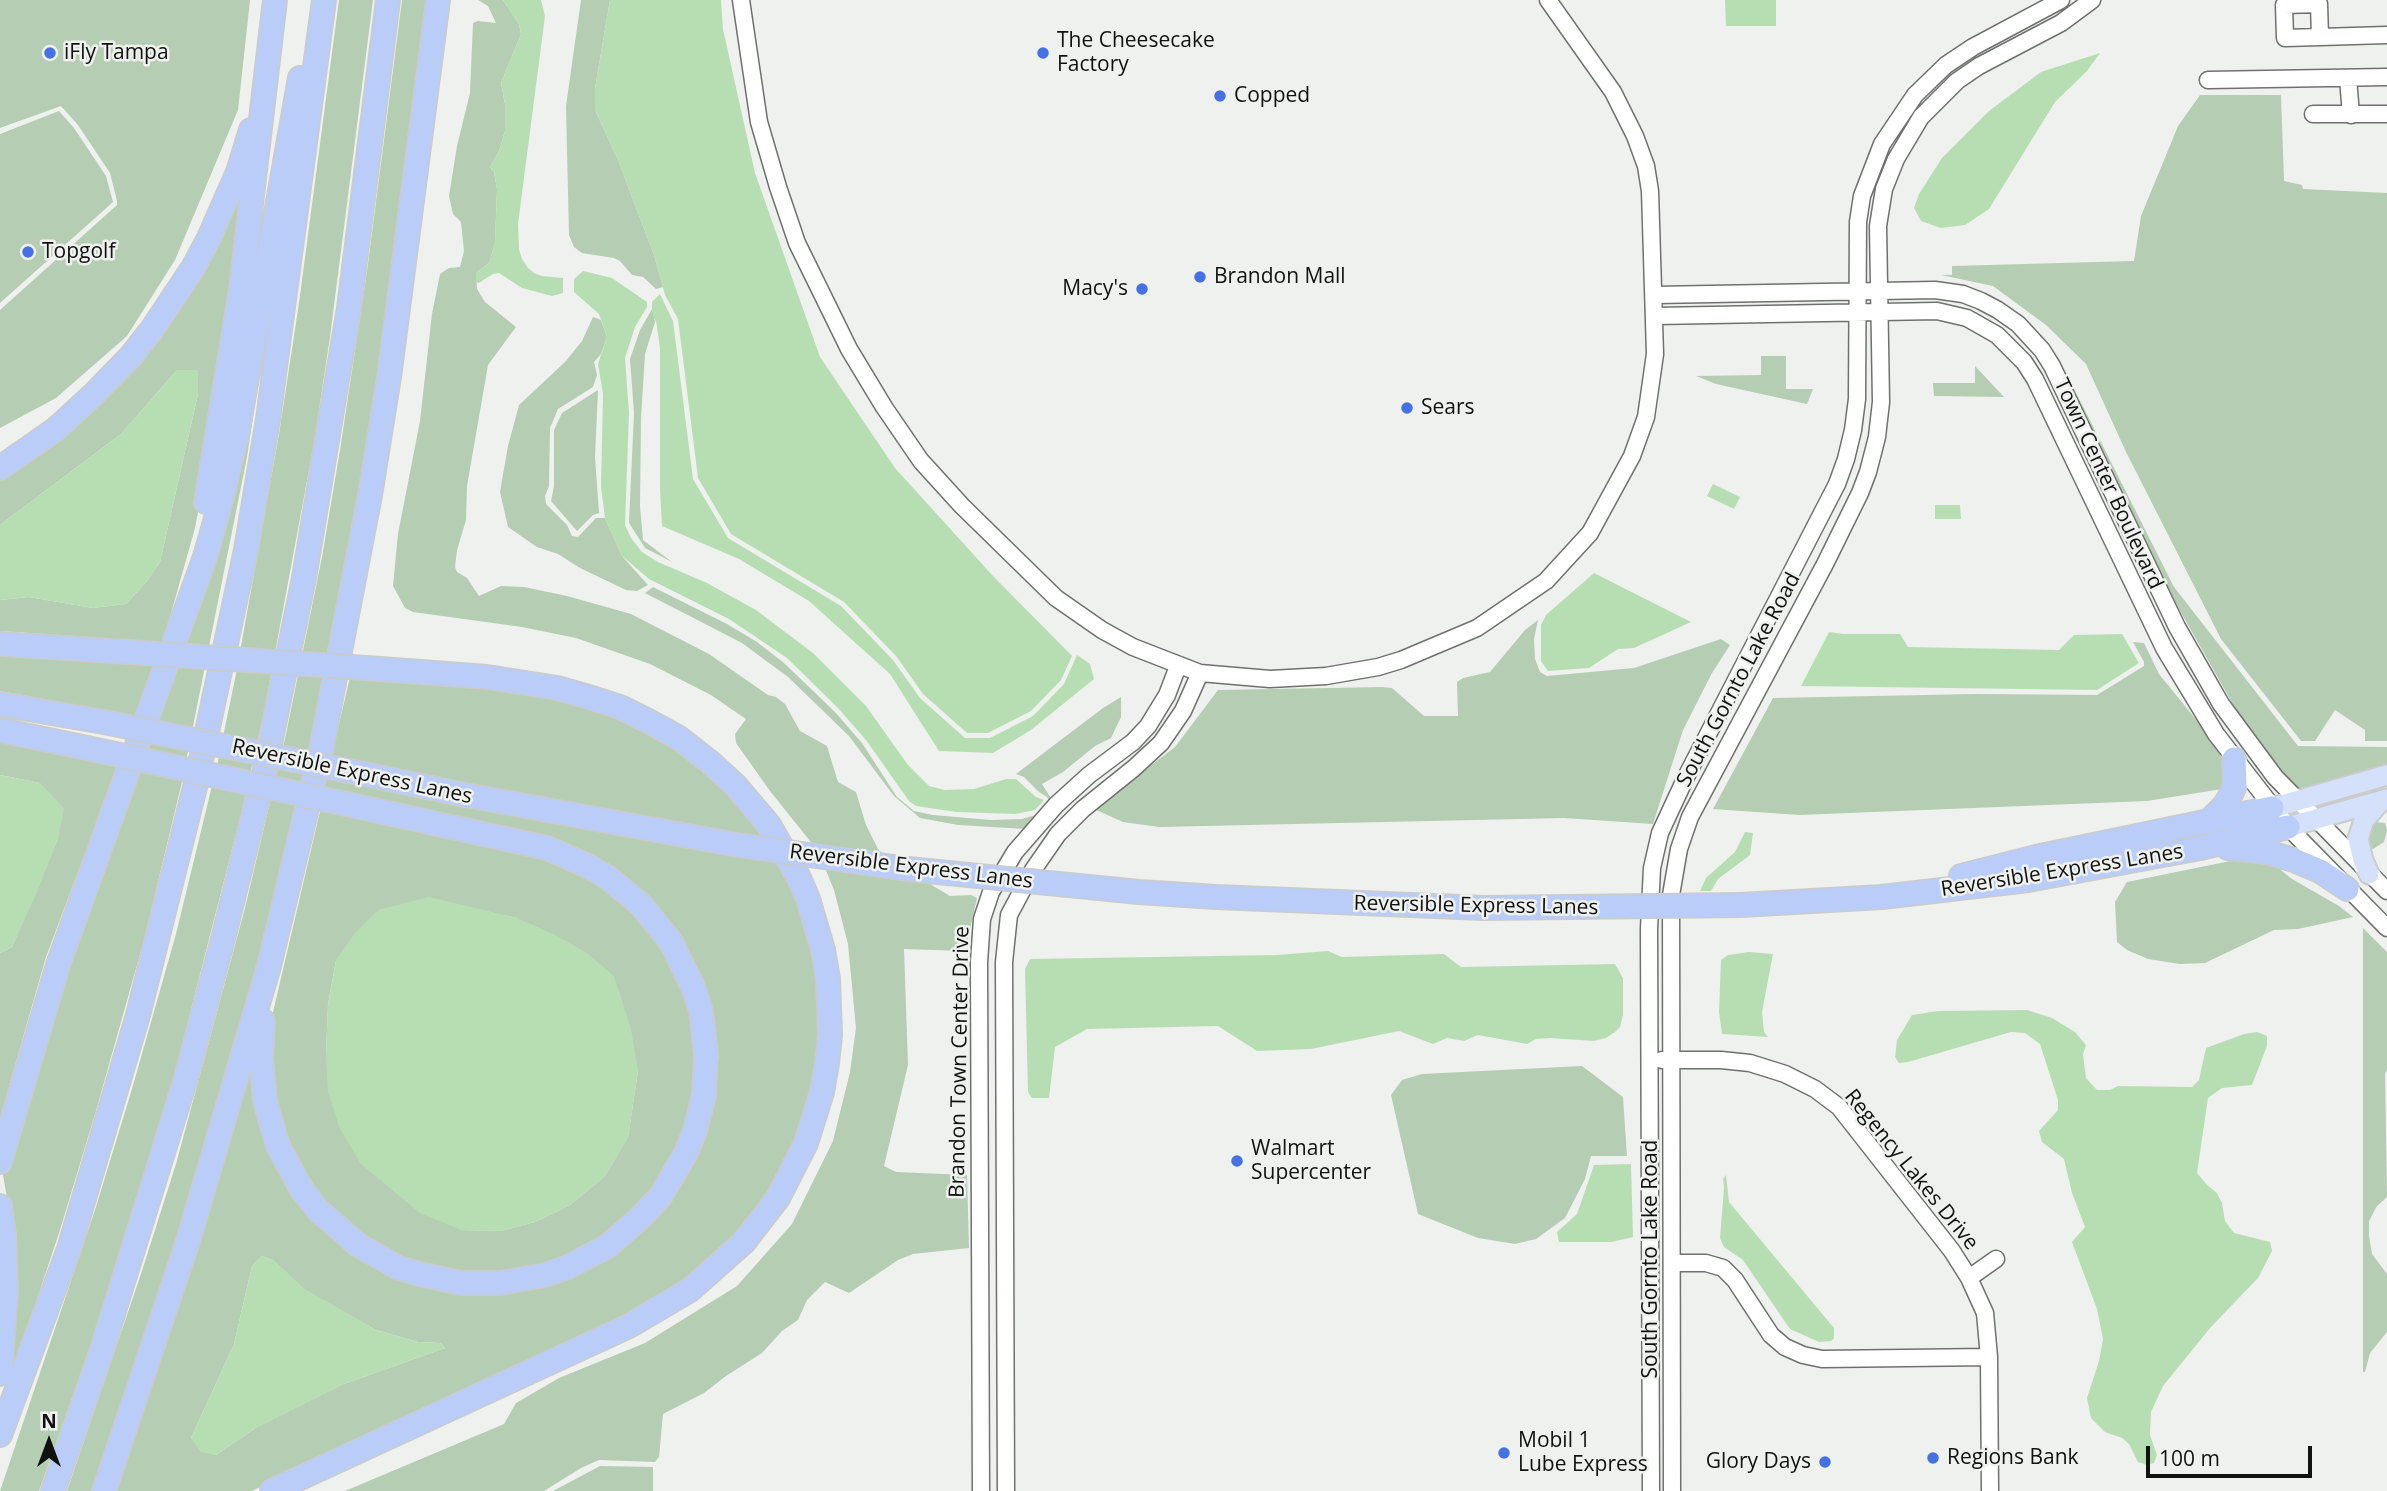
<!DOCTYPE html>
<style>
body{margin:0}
#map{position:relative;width:2387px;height:1491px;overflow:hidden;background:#eff1ee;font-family:"Open Sans",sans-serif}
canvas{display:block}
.north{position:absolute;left:14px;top:1407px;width:70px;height:70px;-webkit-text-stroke:5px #eff1ee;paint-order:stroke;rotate:0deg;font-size:19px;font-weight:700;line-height:28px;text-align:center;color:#101110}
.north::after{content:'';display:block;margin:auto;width:24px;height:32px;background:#101110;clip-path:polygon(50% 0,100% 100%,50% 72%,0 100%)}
.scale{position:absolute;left:2146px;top:1446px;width:166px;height:32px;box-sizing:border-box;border:4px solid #101110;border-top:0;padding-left:9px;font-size:21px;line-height:24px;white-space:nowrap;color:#101110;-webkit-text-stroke:5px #eff1ee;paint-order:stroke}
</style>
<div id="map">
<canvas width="2387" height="1491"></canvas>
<div class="north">N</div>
<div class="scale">100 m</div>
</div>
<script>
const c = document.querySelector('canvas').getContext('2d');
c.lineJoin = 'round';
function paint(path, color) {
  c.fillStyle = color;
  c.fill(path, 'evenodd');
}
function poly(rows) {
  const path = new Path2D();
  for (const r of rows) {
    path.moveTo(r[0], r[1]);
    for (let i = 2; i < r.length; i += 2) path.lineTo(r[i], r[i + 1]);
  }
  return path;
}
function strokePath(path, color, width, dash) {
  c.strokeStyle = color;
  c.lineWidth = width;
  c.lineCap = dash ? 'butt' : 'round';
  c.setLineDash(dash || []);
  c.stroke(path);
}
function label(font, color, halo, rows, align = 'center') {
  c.font = font + ' "Open Sans",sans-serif';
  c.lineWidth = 5;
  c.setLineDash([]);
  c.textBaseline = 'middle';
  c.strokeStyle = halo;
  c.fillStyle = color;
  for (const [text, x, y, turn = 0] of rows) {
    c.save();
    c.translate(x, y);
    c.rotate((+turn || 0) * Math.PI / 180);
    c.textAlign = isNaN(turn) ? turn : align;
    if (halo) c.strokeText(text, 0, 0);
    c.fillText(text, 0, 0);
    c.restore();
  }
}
const green = poly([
 [0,0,250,0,238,110,175,260,127,336,56,398,0,428,0,310,117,205,117,201,110,173,78,125,61,106,0,128],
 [339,0,373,0,330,337,314,443,264,712,241,814,172,1084,90,1347,39,1491,0,1491,95,1210,132,1089,176,934,218,761,236,674,279,434,299,303],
 [402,0,426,0,397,245,376,391,353,532,323,690,254,984,211,1142,95,1491,67,1491,141,1274,176,1164,245,908,286,734,322,557,340,450,368,264],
 [478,0,503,0,519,24,521,34,501,83,505,104,505,131,499,151,490,167,494,172,497,189,495,243,489,263,476,273,477,289,485,302,516,327,488,365,467,486,466,520,457,550,455,567,457,572,467,578,479,596,501,586,524,587,567,596,631,614,709,654,768,695,776,697,785,704,800,731,827,746,838,782,856,792,866,825,878,849,887,858,950,896,971,895,977,898,967,942,963,951,904,949,908,1065,884,1166,896,1172,967,1175,969,1248,913,1254,898,1260,849,1293,825,1282,807,1300,798,1320,782,1331,762,1353,726,1376,704,1393,663,1414,659,1457,655,1462,599,1460,581,1468,544,1491,345,1491,504,1424,516,1403,559,1378,645,1343,737,1286,792,1224,833,1141,850,1072,856,1028,848,944,834,890,818,851,770,791,736,743,735,734,746,719,711,695,650,664,576,638,522,627,413,612,405,608,393,586,398,534,420,421,432,314,440,274,449,268,460,267,464,251,461,222,453,214,449,196,457,146,470,93,473,23,478,21,496,23,488,6],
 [581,0,610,0,595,88,595,110,618,160,654,255,663,287,656,289,643,277,632,275,620,261,614,258,582,253,574,247,569,235,566,106],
 [2200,95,2281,95,2284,181,2302,185,2303,189,2387,193,2387,741,2365,741,2365,730,2335,710,2315,741,2301,741,2221,639,2126,452,2086,364,2046,325,1993,286,1941,275,1952,275,1952,266,2134,261,2141,216,2178,126],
 [59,111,74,128,106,176,113,202,0,303,0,134],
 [251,166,207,464,195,528,163,642,0,631,0,600,29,597,93,608,126,604,147,581,160,562,198,394,177,370,121,434,0,525,0,474,117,377],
 [279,244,247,457,181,786,144,940,96,1111,60,1230,10,1380,10,1216,0,1157,0,953,12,947,58,839,40,783,0,775,0,737,119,763,46,957,2,1111,23,1118,65,975,167,689],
 [652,309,655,322,645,354,641,418,640,506,643,540,672,562,645,548,629,523,634,413,630,359,640,330],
 [593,317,601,320,607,337,601,354,594,362,597,375,593,387,558,409,550,428,549,486,545,496,546,504,567,525,572,536,578,537,596,518,605,518,622,556,648,585,637,591,626,590,580,568,558,554,537,547,508,527,500,492,508,446,519,405,565,362,582,341],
 [2055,351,2174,587,2298,746,2387,747,2387,767,2314,788,2300,789,2290,784,2276,766,2234,706,2154,565],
 [1761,356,1786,356,1786,389,1813,389,1807,404,1716,384,1696,376,1761,375],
 [1975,366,2004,397,1934,396,1933,383,1975,383],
 [598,390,595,457,599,513,593,515,577,531,551,501,554,486,554,430,562,413],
 [653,587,727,624,757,642,784,663,835,712,862,743,897,797,914,811,933,815,991,820,1022,819,1039,814,1026,829,958,825,920,818,894,796,849,736,788,677,742,643,645,593],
 [1538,620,1534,639,1535,659,1540,672,1547,676,1634,668,1721,639,1730,645,1712,673,1683,730,1653,824,1564,818,1159,827,1123,822,1094,809,1175,747,1218,690,1382,687,1392,688,1424,716,1458,716,1457,682,1463,678,1490,672,1525,630],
 [2133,642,2144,643,2159,674,2215,743,2226,768,2222,789,2147,801,1799,815,1713,809,1773,698,1976,694,2097,695,2144,666,2144,662],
 [0,656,155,663,136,716,0,691],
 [350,677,427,681,534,692,611,714,678,751,733,799,748,816,781,866,801,912,816,964,820,990,818,1063,802,1126,778,1177,742,1232,663,1298,252,1491,114,1491,252,1058,273,1151,389,1269,560,1275,686,1165,706,1002,610,870,323,792],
 [262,1256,273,1260,305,1290,376,1330,418,1342,440,1343,445,1348,341,1385,257,1427,216,1455,191,1438,234,1344,252,1266],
 [1121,697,1121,717,1111,738,1095,746,1063,772,1042,784,1052,800,1049,801,1047,797,1039,792,1024,777,1016,774,1103,708],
 [321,807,525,853,567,866,617,895,662,944,692,1013,698,1068,683,1144,635,1215,564,1262,489,1277,398,1260,326,1210,276,1125,270,1025],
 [479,910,517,918,638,1071,628,1137,605,1176,570,1205,535,1222,501,1231,461,1230,326,1054,328,1005,336,960],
 [2375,822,2385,823,2387,830,2384,842,2373,849,2366,846,2369,828],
 [2255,856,2267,859,2292,879,2339,906,2353,917,2298,929,2274,930,2205,963,2180,964,2148,959,2127,950,2117,942,2115,902,2127,882],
 [2360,925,2387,952,2387,1070,2385,1074,2387,1197,2377,1206,2369,1221,2369,1236,2372,1254,2387,1274,2387,1332,2370,1353,2365,1372,2363,1372,2363,928],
 [1582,1066,1623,1097,1627,1156,1591,1156,1585,1179,1565,1218,1536,1239,1515,1244,1478,1238,1418,1214,1391,1095,1402,1080,1422,1074],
 [600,1466,653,1467,653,1491,553,1491]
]);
const water = poly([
 [503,0,541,0,545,16,518,224,519,249,522,259,528,268,534,273,542,276,563,278,563,293,552,296,522,288,499,273,493,274,479,283,476,282,476,273,489,263,495,243,497,189,494,172,490,167,499,151,505,131,505,104,501,83,521,34,519,24],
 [610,0,721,0,723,29,755,173,820,357,895,468,993,576,1072,656,1061,680,1031,711,988,733,967,733,923,694,896,656,844,602,731,534,698,478,678,319,665,295,654,255,618,160,595,110,595,88],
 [1725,0,1776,0,1776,26,1726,26],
 [2100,53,2087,71,2055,102,1989,209,1965,225,1941,228,1921,221,1914,208,1919,194,1942,158,1989,111,2041,72],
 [583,271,612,278,647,302,647,307,635,327,625,358,629,413,625,525,631,538,642,552,658,562,707,583,756,610,813,653,866,706,908,765,929,786,945,790,974,789,1006,779,1016,779,1036,797,1044,800,1035,810,1015,814,956,812,916,806,909,801,866,740,838,708,787,658,729,619,649,579,622,556,605,518,601,487,603,394,598,364,607,337,599,314,574,292,574,279],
 [660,294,673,321,693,479,728,538,841,606,893,660,920,698,965,738,990,738,1033,716,1064,684,1077,655,1090,664,1094,679,1031,730,993,753,939,751,890,674,809,601,739,559,662,526,660,490,660,348,656,320,655,322,652,309,652,302],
 [177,370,198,370,198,394,160,562,147,581,126,604,93,608,29,597,0,600,0,525,121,434],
 [1713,484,1740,497,1734,509,1707,496],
 [1935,505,1960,505,1961,519,1935,519],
 [1594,573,1691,622,1634,648,1618,649,1589,668,1548,671,1541,661,1541,625,1546,615],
 [1829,632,1843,634,1900,634,1908,647,2059,650,2074,635,2122,634,2139,663,2097,690,1801,686],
 [0,775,40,783,64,808,58,839,37,892,12,947,0,953],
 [1745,832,1753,833,1750,855,1718,879,1711,891,1700,891,1706,878,1735,852],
 [429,897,517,918,553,934,587,953,614,976,631,1029,638,1071,628,1138,605,1176,570,1205,535,1222,501,1231,461,1230,420,1213,361,1164,340,1129,328,1092,326,1054,328,1005,336,960,354,934,378,910],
 [1328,951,1342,957,1444,954,1461,967,1615,964,1623,978,1623,1015,1620,1027,1615,1032,1606,1038,1594,1041,1550,1038,1536,1039,1527,1044,1478,1035,1464,1041,1447,1038,1433,1044,1399,1031,1311,1049,1257,1051,1218,1026,1087,1029,1055,1047,1049,1098,1032,1098,1028,1092,1025,969,1030,959,1277,955],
 [1749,952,1773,954,1762,1012,1764,1032,1768,1037,1722,1034,1719,1012,1721,960,1728,955],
 [2027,1010,2052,1018,2075,1032,2086,1045,2083,1054,2086,1078,2097,1090,2110,1090,2118,1086,2192,1087,2199,1080,2206,1048,2244,1034,2257,1032,2267,1036,2267,1046,2252,1085,2222,1088,2208,1098,2197,1173,2207,1185,2217,1193,2222,1203,2225,1221,2234,1233,2270,1242,2272,1251,2258,1278,2210,1328,2163,1386,2151,1412,2150,1435,2157,1455,2154,1463,2147,1465,2138,1462,2129,1444,2122,1438,2105,1432,2091,1418,2087,1398,2099,1361,2103,1339,2097,1309,2072,1242,2085,1227,2072,1193,2064,1159,2042,1142,2039,1131,2058,1110,2058,1100,2040,1044,2025,1033,2011,1032,1908,1062,1899,1063,1895,1057,1897,1040,1912,1015,1938,1011],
 [1631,1164,1633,1237,1611,1242,1559,1242,1557,1232,1577,1214,1594,1165],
 [1726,1175,1729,1202,1834,1328,1834,1338,1831,1341,1819,1342,1790,1329,1743,1260,1724,1247,1720,1238,1724,1188,1723,1179],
 [262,1256,273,1260,306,1290,376,1330,418,1342,440,1343,445,1348,341,1385,257,1427,216,1455,201,1452,191,1438,234,1344,252,1266]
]);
const minor = poly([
 [741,0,759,122,778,187,797,243,849,349,884,407,921,461,962,506,1056,598,1102,630,1133,647,1200,673,1270,679,1326,676,1378,667,1401,660,1477,628,1546,581,1590,533,1632,456,1646,417,1655,354,1650,191,1646,166,1635,136,1613,92,1548,0],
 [2320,37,2319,4,2284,5,2285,38,2320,37,2387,35],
 [2348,78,2351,115],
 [2208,80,2387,77],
 [2313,114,2387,114],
 [1655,295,1935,290,1963,294,1981,301,1998,310,2018,324,2042,350,2052,366,2177,627,2221,704,2275,777,2387,891],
 [1655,316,1937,311,1967,318,1997,335,2024,362,2035,379,2164,648,2216,734,2288,827,2387,928],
 [1662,1060,1721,1060,1750,1063,1785,1074,1815,1089,1839,1107,1952,1251,1969,1278,1985,1313,1989,1357,1990,1491],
 [1672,1263,1706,1263,1723,1268,1735,1280,1771,1335,1785,1347,1803,1355,1822,1359,1989,1357],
 [1969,1278,1996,1259],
 [981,1491,979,962,982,919,991,892,1015,852,1056,805,1089,775,1133,742,1148,726,1167,695,1178,666],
 [1006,1491,1004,962,1009,915,1033,870,1058,834,1083,809,1134,768,1161,743,1183,711,1200,673],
 [1651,1491,1649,929,1652,868,1660,833,1686,777,1837,484,1846,459,1853,430,1857,399,1858,222,1862,196,1882,144,1915,95,1946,65,1973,47,2061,0],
 [1672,1491,1671,895,1679,849,1690,817,1825,564,1860,493,1868,472,1877,437,1881,402,1878,226,1884,189,1896,159,1921,117,1957,81,1979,66,2061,23,2092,0]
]);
const major = poly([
 [2272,808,2387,775],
 [2288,827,2387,799],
 [2369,874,2363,860,2358,839,2364,820,2380,802]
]);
const highway = poly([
 [0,468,56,429,94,394,131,356,153,328,193,268,209,238,238,172,251,130],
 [206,502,241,289,275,0],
 [0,644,129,652],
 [0,704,104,722],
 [0,730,87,748],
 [374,776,460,794],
 [2208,822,2225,805,2230,796,2235,785,2234,759],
 [2228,848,2266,852,2294,860,2320,871,2347,889],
 [1961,876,2036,857,2272,808],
 [1741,905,1882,897,2028,880,2200,848,2288,827],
 [263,1021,261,1057,265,1101,278,1146,302,1190,318,1210,358,1245,399,1268,420,1274,461,1283,500,1283,545,1275,568,1267,608,1246,641,1217,660,1197,686,1153,695,1131,704,1095,706,1055,701,1011,693,987,671,942,641,905,607,877,588,866,547,848,360,807],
 [0,1162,58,965,205,557,219,508,237,434,300,78],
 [0,1206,4,1234,6,1291,0,1374],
 [0,1435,69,1249,138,1015,196,783,246,550,268,419,324,0],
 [53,1491,101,1353,186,1078,223,939,264,773,304,578,349,308,388,0],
 [104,1491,188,1241,269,966,321,750,370,495,389,377,438,0],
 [272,1491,629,1326,690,1290,744,1242,778,1198,806,1143,822,1092,827,1063,830,1035,828,979,823,950,808,899,799,878,769,825,735,785,711,763,679,738,650,722,620,707,589,697,557,688,487,677,380,669]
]);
const highwayBridge = poly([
 [129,652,380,669],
 [104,722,374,776],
 [87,748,360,807],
 [460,794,738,845,908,869,1139,892,1216,897,1484,908,1741,905]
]);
const markers = [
 [50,53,7,"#4671e3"],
 [1043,53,7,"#4671e3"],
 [1220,96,7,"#4671e3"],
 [28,252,7,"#4671e3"],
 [1200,277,7,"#4671e3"],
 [1142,289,7,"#4671e3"],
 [1407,408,7,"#4671e3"],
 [1237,1161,7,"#4671e3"],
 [1504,1453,7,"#4671e3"],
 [1933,1458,7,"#4671e3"],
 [1825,1462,7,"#4671e3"]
];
const poiNames = [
 ["The Cheesecake",1057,41],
 ["Factory",1057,65],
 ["iFly Tampa",64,53],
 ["Copped",1234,96],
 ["Topgolf",42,252],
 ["Brandon Mall",1214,277],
 ["Macy's",1128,289,"right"],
 ["Sears",1421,408],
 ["Walmart",1251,1149],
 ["Supercenter",1251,1173],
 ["Mobil 1",1518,1441],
 ["Lube Express",1518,1465],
 ["Regions Bank",1947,1458],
 ["Glory Days",1811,1462,"right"]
];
const streetNames = [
 ["Town Center Boulevard",2108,484,65],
 ["South Gornto Lake Road",1739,680,-62],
 ["Reversible Express Lanes",352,772,12],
 ["Reversible Express Lanes",911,867,7],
 ["Reversible Express Lanes",2062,871,-9],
 ["Reversible Express Lanes",1476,906,1],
 ["Brandon Town Center Drive",960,1062,-89],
 ["Regency Lakes Drive",1911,1170,51],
 ["South Gornto Lake Road",1651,1259,-90]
];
paint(green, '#b5cdb2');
paint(water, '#b7deb2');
strokePath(minor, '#6e716e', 19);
strokePath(major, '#cacbca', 23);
strokePath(highway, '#cacbca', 26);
strokePath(minor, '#fff', 16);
strokePath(major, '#d5e1fb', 19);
strokePath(highway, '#b9cdf8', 23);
strokePath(highwayBridge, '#cacbca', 26, []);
strokePath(highwayBridge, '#b9cdf8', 23);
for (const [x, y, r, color] of markers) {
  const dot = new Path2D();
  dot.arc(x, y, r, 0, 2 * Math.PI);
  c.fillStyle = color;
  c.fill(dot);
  strokePath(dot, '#eff1ee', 2.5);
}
label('21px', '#101110', '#eff1ee', poiNames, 'left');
label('21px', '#101110', '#eff1ee', streetNames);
</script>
